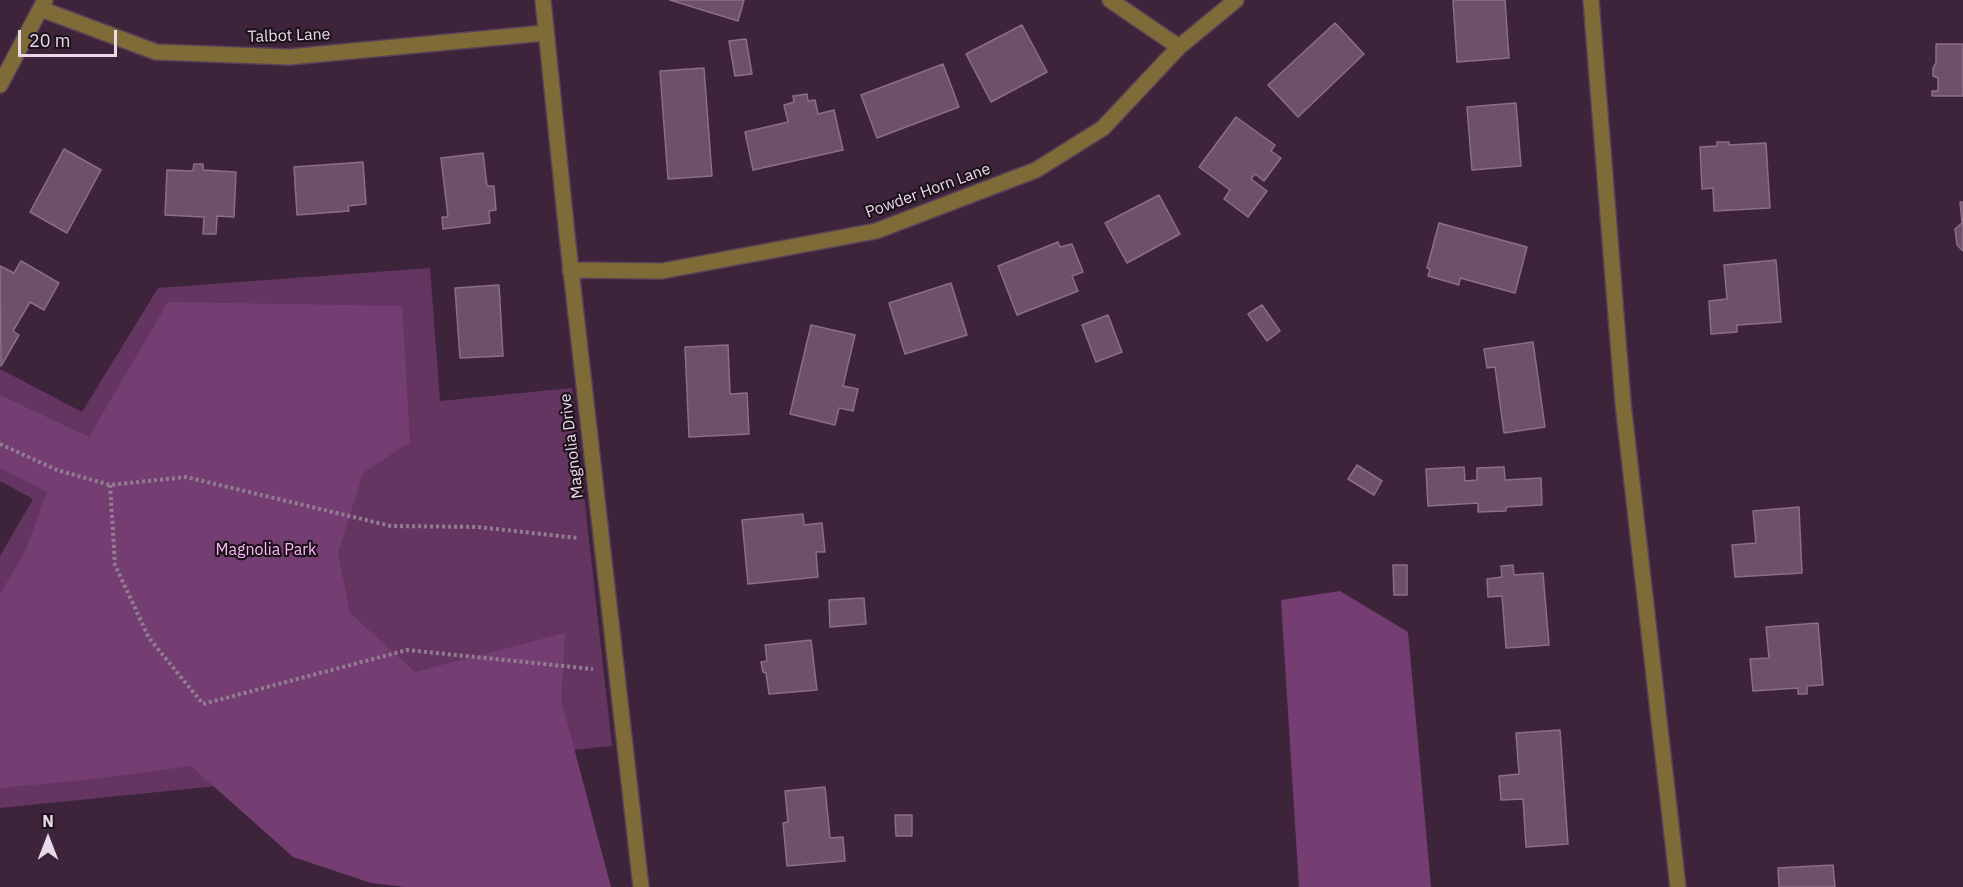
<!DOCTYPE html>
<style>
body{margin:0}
#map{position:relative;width:1963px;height:887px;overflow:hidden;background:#3d243b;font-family:"IBM Plex Sans",sans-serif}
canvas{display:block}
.north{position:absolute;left:18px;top:809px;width:60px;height:60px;-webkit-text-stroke:4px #1d121c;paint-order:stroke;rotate:0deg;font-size:16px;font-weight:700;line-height:24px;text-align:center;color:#eadae9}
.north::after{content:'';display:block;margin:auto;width:21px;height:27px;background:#eadae9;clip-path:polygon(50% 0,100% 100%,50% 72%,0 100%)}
.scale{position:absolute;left:18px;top:30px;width:99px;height:27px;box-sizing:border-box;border:3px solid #eadae9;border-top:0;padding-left:8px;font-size:18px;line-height:21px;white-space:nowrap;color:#eadae9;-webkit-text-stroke:4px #1d121c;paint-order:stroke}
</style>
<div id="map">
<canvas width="1963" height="887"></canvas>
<div class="north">N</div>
<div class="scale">20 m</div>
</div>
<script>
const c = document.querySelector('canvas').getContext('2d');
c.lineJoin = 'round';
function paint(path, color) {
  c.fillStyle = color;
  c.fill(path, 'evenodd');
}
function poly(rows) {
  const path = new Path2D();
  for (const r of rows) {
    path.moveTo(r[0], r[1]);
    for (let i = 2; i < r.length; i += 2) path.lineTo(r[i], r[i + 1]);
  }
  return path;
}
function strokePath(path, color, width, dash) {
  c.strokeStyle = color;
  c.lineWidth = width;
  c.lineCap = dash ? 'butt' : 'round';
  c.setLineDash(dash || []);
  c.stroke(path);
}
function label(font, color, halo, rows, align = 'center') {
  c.font = font + ' "IBM Plex Sans",sans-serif';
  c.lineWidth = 4.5;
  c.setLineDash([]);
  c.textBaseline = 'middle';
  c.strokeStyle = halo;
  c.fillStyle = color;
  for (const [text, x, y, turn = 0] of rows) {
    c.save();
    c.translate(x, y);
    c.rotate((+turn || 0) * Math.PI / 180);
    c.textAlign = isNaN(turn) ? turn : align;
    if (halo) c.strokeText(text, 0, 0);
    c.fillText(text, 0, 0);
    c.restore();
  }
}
const green = poly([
 [430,268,440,401,572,388,612,746,0,808,0,556,33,499,0,481,0,369,82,412,158,288]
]);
const forest = poly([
 [168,302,402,306,410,442,363,473,338,553,350,613,415,672,565,633,561,699,611,887,405,887,371,883,293,857,191,766,95,779,0,788,0,594,25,552,47,492,0,468,0,395,89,437],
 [1340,591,1408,632,1431,887,1299,887,1281,600]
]);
const building = poly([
 [670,0,744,0,738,21,670,0],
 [1453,0,1505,0,1509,58,1457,62,1453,0],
 [1335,23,1364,54,1298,117,1268,85,1335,23],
 [1022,25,1047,72,991,102,966,54,1022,25],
 [746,39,752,74,735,76,729,41,746,39],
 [1936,44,1963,44,1963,96,1932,96,1932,91,1938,91,1938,78,1933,76,1933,68,1936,63,1936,44],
 [943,64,959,107,877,138,861,95,943,64],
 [704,68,712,176,668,179,660,71,704,68],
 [807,94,808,101,815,100,818,114,834,110,843,150,753,170,745,132,788,122,784,105,794,102,793,96,807,94],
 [1516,103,1521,166,1472,170,1467,107,1516,103],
 [1236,117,1275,145,1271,151,1281,158,1264,181,1255,174,1251,179,1267,191,1248,217,1224,199,1230,190,1199,167,1236,117],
 [1717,142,1729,142,1729,145,1766,143,1770,208,1714,211,1713,188,1702,189,1700,147,1717,146,1717,142],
 [64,149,101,170,67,233,30,212,64,149],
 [483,153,487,186,494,186,496,210,489,211,490,223,443,229,442,217,448,217,441,158,483,153],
 [363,162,366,204,348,206,349,211,297,215,294,167,363,162],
 [194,164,203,164,203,170,236,172,234,217,217,216,216,234,203,234,204,217,165,215,167,170,193,171,194,164],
 [1159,195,1180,234,1127,263,1105,223,1159,195],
 [1960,202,1963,202,1963,251,1957,245,1955,229,1962,223,1960,202],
 [1439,223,1527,247,1515,293,1460,278,1459,285,1428,276,1430,269,1427,268,1439,223],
 [1058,242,1060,247,1072,244,1083,272,1072,276,1078,291,1017,315,998,266,1058,242],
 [1776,260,1781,322,1737,325,1737,332,1711,334,1709,301,1727,299,1724,265,1776,260],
 [21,261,59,283,44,310,30,302,13,331,19,335,1,366,0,266,14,273,21,261],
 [951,283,967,335,905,354,889,303,951,283],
 [499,285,503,356,460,358,455,288,499,285],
 [1262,305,1280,331,1267,341,1248,314,1262,305],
 [1108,315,1122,352,1096,362,1082,325,1108,315],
 [811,325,855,335,843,386,858,389,853,411,839,408,835,425,790,414,811,325],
 [1533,342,1545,427,1504,433,1495,367,1487,368,1484,349,1533,342],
 [728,345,730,394,747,393,749,434,689,437,685,347,728,345],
 [1357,465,1382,481,1374,495,1348,479,1357,465],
 [1464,467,1465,481,1477,480,1477,468,1504,467,1505,480,1541,478,1542,505,1506,507,1506,511,1478,512,1478,503,1428,506,1426,469,1464,467],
 [1799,507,1802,573,1735,577,1732,545,1756,543,1753,511,1799,507],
 [803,514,804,525,822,523,825,552,816,552,818,577,748,584,742,520,803,514],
 [1393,565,1407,565,1407,595,1394,595,1393,565],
 [1513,565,1514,575,1543,573,1549,645,1506,648,1502,596,1488,597,1487,579,1502,577,1501,566,1513,565],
 [864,598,866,624,830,627,829,600,864,598],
 [1818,623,1823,685,1807,686,1807,694,1798,694,1798,688,1753,691,1750,659,1769,658,1766,627,1818,623],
 [811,640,817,690,769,694,766,673,763,672,761,662,767,661,765,645,811,640],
 [1560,730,1568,844,1526,847,1523,799,1501,800,1499,776,1519,774,1516,733,1560,730],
 [825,787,830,838,843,837,845,861,787,866,783,823,788,822,785,791,825,787],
 [895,815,912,815,912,836,896,836,895,815],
 [1833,865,1835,887,1779,887,1778,868,1833,865]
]);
const path = poly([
 [0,444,57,470,110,485,186,477,391,526,478,527,578,538],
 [110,485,115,565,149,638,203,704,407,650,593,669]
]);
const minor = poly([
 [543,0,567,235,641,887],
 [1110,0,1179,47],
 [1591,0,1623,403,1678,887],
 [41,9,156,52,289,57,545,33],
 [0,85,45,0],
 [570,270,662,271,876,231,1036,170,1103,128,1179,47,1236,0]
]);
const streetNames = [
 ["Talbot Lane",289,36,-2],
 ["Powder Horn Lane",928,191,-20],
 ["Magnolia Drive",572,446,-97]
];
const parkNames = [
 ["Magnolia Park",266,550]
];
paint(green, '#643561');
paint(forest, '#753e72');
paint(building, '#6d516a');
strokePath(building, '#8b6e89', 1.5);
strokePath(minor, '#594157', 18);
strokePath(path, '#927d90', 4, [3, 3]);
strokePath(minor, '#7e6b37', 15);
label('16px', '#eadae9', '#1d121c', streetNames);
label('16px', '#fab9f5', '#1d121c', parkNames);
</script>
